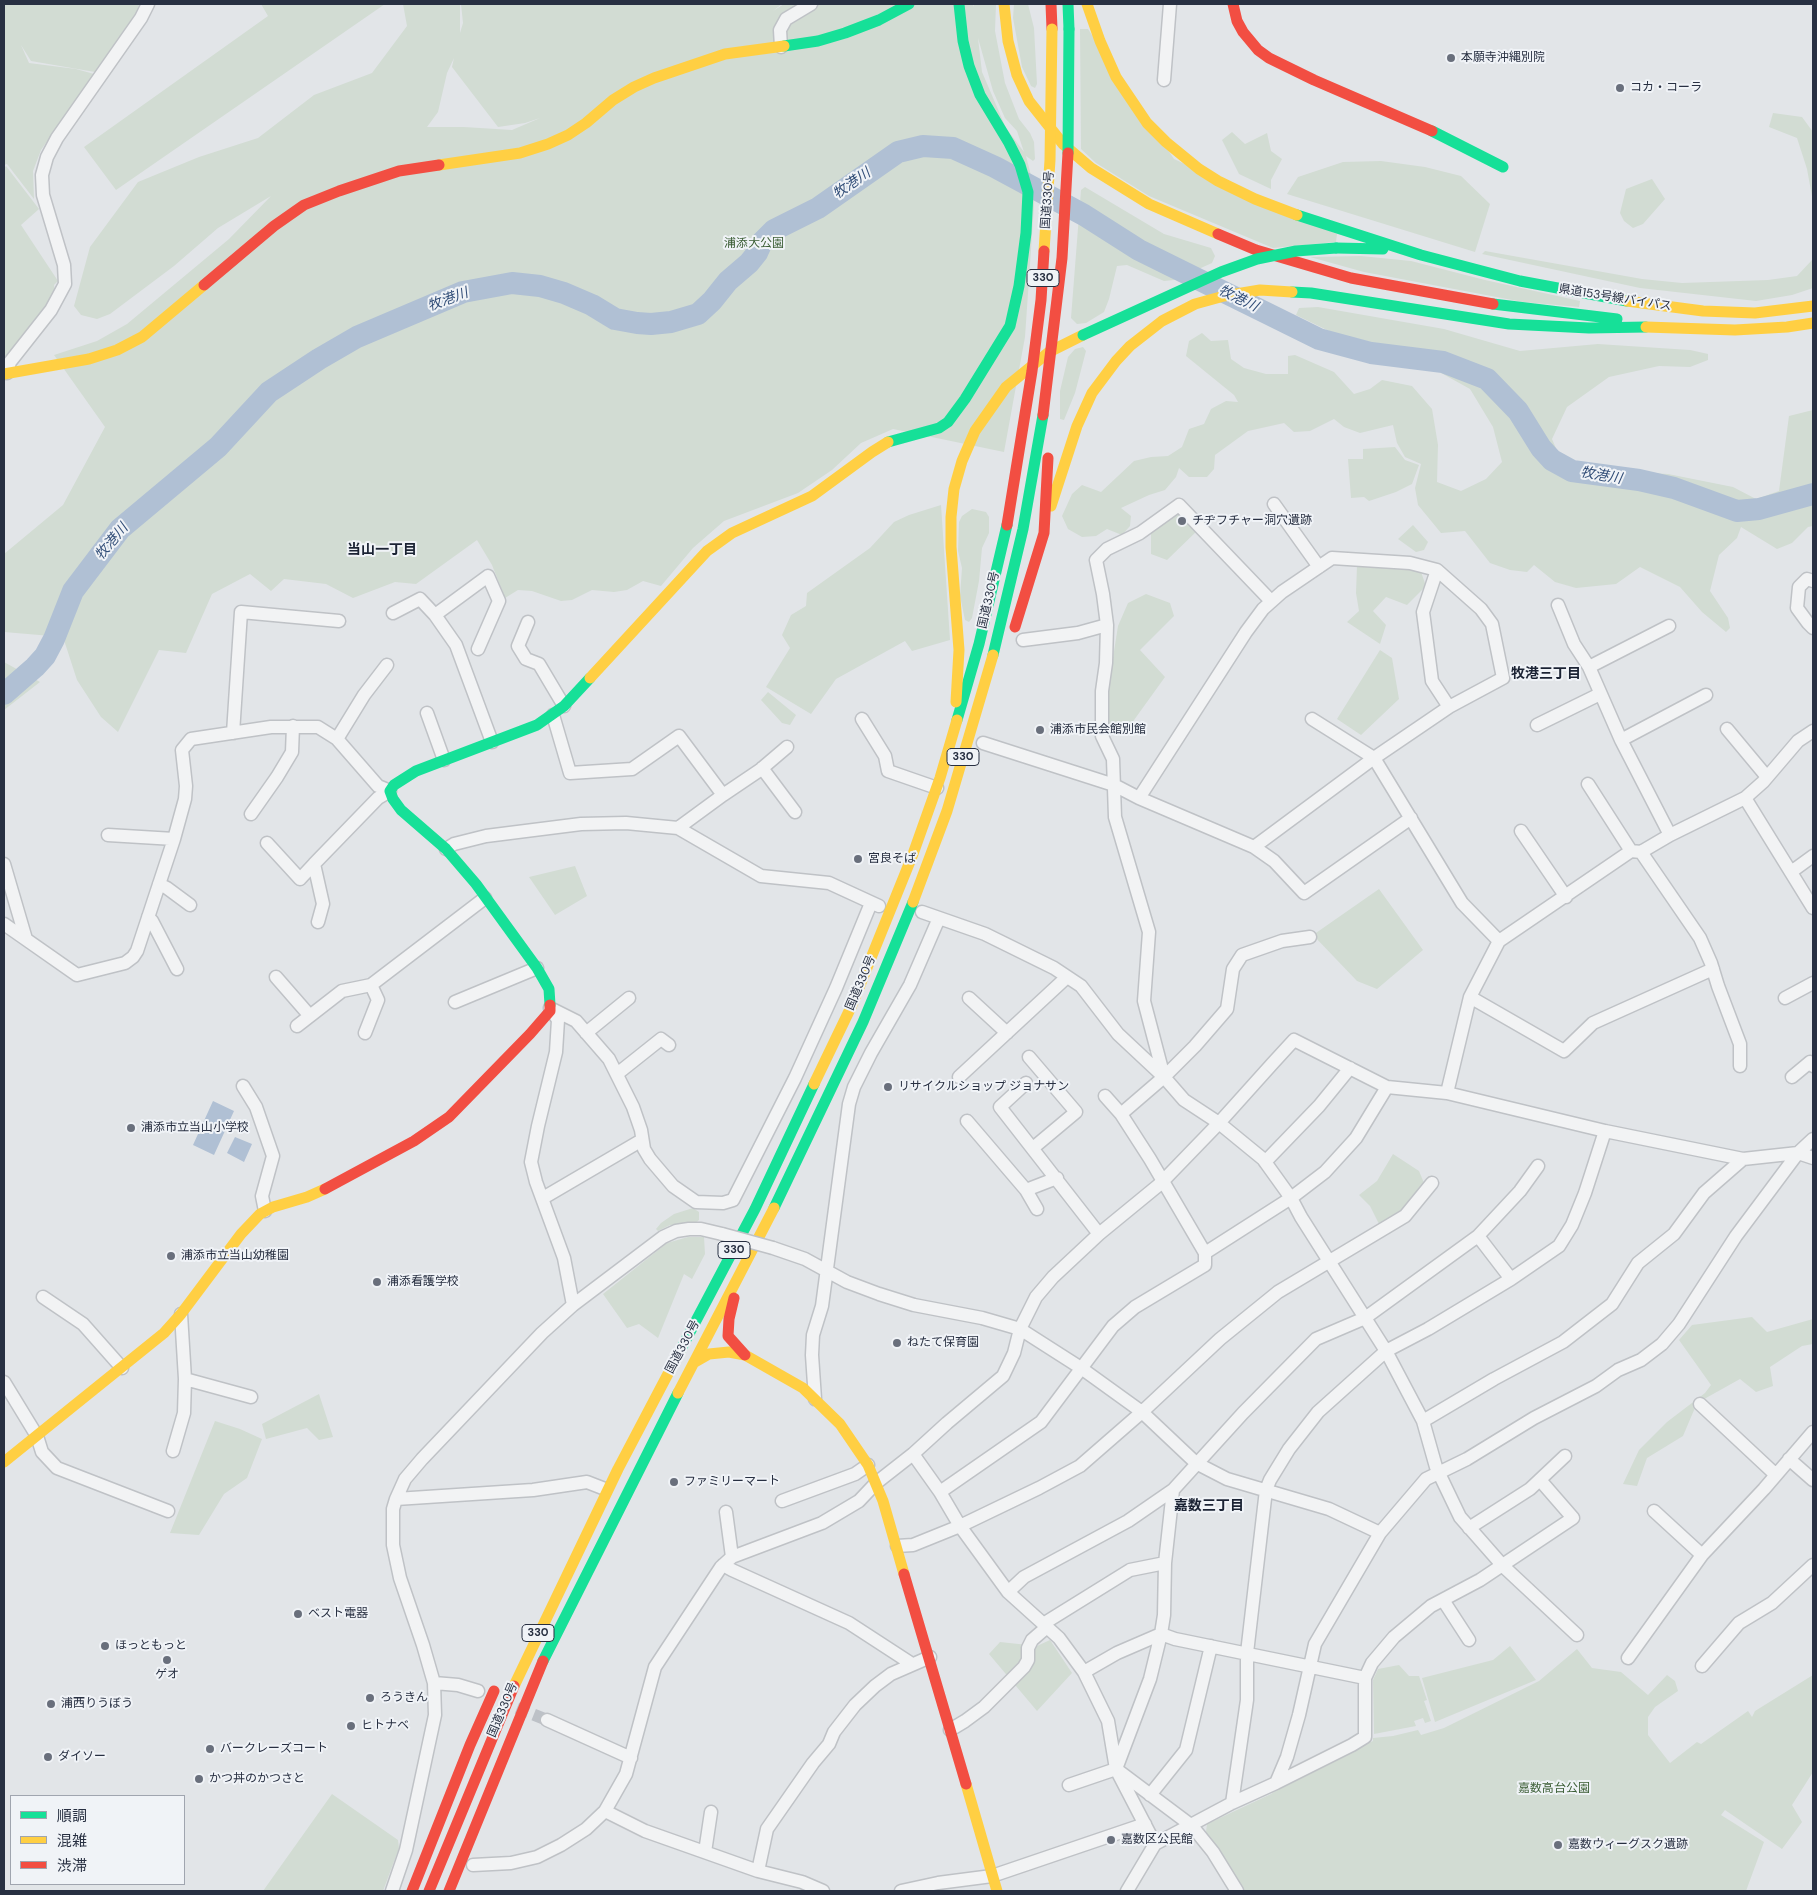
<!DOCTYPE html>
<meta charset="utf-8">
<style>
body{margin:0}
#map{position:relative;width:1817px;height:1895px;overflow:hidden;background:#e2e5e8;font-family:"DM Sans","Noto Sans JP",sans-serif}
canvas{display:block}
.frame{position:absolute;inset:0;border:5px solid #283042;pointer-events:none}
.legend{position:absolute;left:10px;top:1795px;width:175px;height:90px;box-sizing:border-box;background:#f0f3f7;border:1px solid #a0a5af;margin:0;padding:6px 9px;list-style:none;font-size:15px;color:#283042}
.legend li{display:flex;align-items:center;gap:10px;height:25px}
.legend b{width:25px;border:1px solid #a0a5af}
</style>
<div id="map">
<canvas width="1817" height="1895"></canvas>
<div class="frame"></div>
<ul class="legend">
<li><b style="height:6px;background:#16e098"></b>順調</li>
<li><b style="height:6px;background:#ffcf43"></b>混雑</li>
<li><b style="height:6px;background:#f24e42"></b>渋滞</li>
</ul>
</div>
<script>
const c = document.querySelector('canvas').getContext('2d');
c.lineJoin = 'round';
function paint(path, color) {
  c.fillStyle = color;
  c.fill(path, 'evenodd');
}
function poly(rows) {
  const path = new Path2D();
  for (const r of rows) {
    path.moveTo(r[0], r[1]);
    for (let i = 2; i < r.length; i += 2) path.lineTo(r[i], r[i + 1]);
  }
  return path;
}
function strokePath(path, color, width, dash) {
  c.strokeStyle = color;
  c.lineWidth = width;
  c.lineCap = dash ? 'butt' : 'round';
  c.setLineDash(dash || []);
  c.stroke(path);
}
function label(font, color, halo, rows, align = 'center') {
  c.font = font + ' "DM Sans","Noto Sans JP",sans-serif';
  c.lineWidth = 4;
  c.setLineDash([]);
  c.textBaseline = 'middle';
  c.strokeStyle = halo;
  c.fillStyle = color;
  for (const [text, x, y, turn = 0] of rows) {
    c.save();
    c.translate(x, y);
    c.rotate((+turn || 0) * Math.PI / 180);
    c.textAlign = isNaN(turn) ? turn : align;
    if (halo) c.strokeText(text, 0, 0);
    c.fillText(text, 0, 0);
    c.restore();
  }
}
const green = poly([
 [4,4,139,4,138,10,95,72,31,61,21,45,29,63,76,69,94,74,41,150,33,171,34,199,7,164,4,165],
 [261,4,385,4,116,190,84,147,268,16],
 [403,4,460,4,460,33,463,23,461,4,782,4,773,11,784,4,973,4,973,7,974,4,996,4,995,31,1005,83,1019,119,1030,133,1034,142,1035,159,1033,161,1026,156,1035,191,1025,337,1004,452,893,429,861,443,832,470,798,493,724,521,693,548,661,586,643,581,627,590,614,592,592,590,572,600,561,601,532,591,518,590,505,598,492,565,477,540,416,584,395,582,353,598,326,584,284,579,271,591,250,574,212,594,186,653,159,650,118,732,101,717,77,680,63,637,4,632,4,554,63,505,105,427,54,355,97,341,127,324,229,239,271,196,218,228,174,266,110,314,97,319,81,315,74,306,90,247,138,182,199,157,258,138,314,95,372,73,407,26],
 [978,38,993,91,1005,118,1017,131,1024,152,1006,128,982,72],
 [454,58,452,67,498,127,525,123,540,118,512,130,464,127,427,127,438,112,447,73],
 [1014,4,1028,4,1034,28,1037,84,1035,88,1031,86,1022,67,1013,18],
 [1080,29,1088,29,1174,159,1337,234,1336,242,1273,248,1149,196,1096,163,1081,149],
 [1773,113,1802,117,1813,132,1813,202,1807,169,1797,138,1769,127],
 [1232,132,1245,144,1267,133,1271,151,1282,159,1271,180,1271,189,1239,174,1222,140],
 [1381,161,1425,167,1461,176,1490,204,1475,252,1287,194,1298,177,1343,162],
 [6,166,39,209,21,225,58,281,54,285,55,291,51,305,4,362,4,168],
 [1652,179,1665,199,1643,224,1633,228,1624,221,1620,213,1626,189],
 [1085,187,1164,234,1211,248,1215,256,1212,263,1174,280,1164,281,1127,265,1117,266,1109,299,1104,312,1086,323,1077,324,1071,318,1081,190],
 [1813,241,1813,288,1792,295,1756,301,1640,288,1482,254,1485,251,1642,279,1682,283,1768,280,1797,276,1812,260],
 [1361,256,1411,261,1485,280,1580,301,1579,307,1523,302,1364,272,1310,257],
 [1318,307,1444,329,1520,351,1598,344,1690,350,1708,354,1708,360,1690,367,1659,366,1609,377,1567,407,1552,439,1558,453,1580,480,1614,471,1668,474,1733,487,1756,499,1779,491,1789,416,1813,410,1813,526,1808,527,1792,543,1777,549,1741,527,1737,538,1719,555,1710,591,1728,618,1730,628,1726,632,1702,612,1680,587,1640,567,1616,584,1576,588,1555,582,1534,565,1527,572,1510,570,1490,563,1465,531,1441,533,1418,505,1415,488,1421,464,1405,457,1397,443,1393,425,1360,433,1344,427,1334,419,1310,431,1294,432,1284,423,1248,431,1215,455,1214,469,1207,477,1189,477,1179,468,1176,477,1165,490,1149,495,1121,508,1131,516,1130,526,1122,535,1107,529,1096,536,1082,537,1068,529,1062,516,1072,494,1082,485,1101,492,1134,461,1151,457,1168,456,1182,447,1189,429,1204,424,1211,409,1226,401,1238,402,1234,395,1186,356,1189,341,1202,333,1211,341,1228,340,1231,359,1244,368,1266,374,1288,374,1288,356,1295,355,1334,372,1354,394,1370,389,1382,380,1412,386,1432,409,1438,445,1437,482,1461,491,1486,479,1502,462,1493,427,1470,389,1434,369,1382,345,1331,332,1296,315,1299,308],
 [1083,347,1086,351,1075,393,1064,420,1060,419,1060,391,1068,357,1075,349],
 [1395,447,1405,460,1419,465,1412,484,1396,492,1369,501,1364,497,1351,498,1348,459,1363,459,1363,449],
 [941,505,950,640,912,651,905,641,836,679,811,714,766,687,790,648,782,635,791,615,806,606,807,593,870,548,894,522,909,515],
 [972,509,986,512,989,517,989,533,982,548,979,581,972,618,969,622,965,620,960,596,962,568,958,551,959,522,962,516],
 [1178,510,1198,530,1167,560,1151,554,1151,529],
 [1413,525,1428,542,1424,550,1416,552,1398,539],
 [1357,566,1387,566,1421,572,1426,586,1407,605,1386,597,1373,611,1386,625,1380,644,1347,622,1359,611,1356,593],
 [1146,594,1170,603,1174,616,1140,650,1165,677,1129,727,1107,723,1105,708,1118,626,1128,603],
 [1380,650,1392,658,1399,699,1361,735,1337,719],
 [4,662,40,682,4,710],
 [768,692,796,715,790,725,782,723,761,700],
 [575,866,587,896,555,915,529,877],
 [1379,889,1423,950,1377,989,1357,981,1313,935],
 [1393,1154,1419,1171,1424,1183,1403,1212,1380,1226,1370,1206,1359,1195,1377,1181],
 [693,1208,699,1212,699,1220,693,1225,670,1225,658,1231,656,1229,661,1223,674,1214],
 [688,1237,704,1237,705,1254,692,1279,684,1274,658,1338,639,1324,627,1328,603,1294,667,1243],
 [1752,1317,1767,1332,1813,1319,1813,1344,1802,1346,1770,1367,1773,1386,1756,1392,1740,1379,1697,1403,1683,1436,1647,1458,1637,1486,1623,1484,1639,1450,1667,1422,1705,1393,1711,1385,1679,1340,1692,1325],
 [319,1394,333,1437,319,1440,307,1428,266,1439,262,1424],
 [215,1421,240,1429,262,1439,247,1478,224,1494,199,1535,170,1533],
 [1050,1640,1072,1673,1037,1711,989,1654,1000,1642,1037,1646],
 [1510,1646,1536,1680,1435,1722,1422,1678,1493,1660],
 [1577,1649,1592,1668,1621,1672,1648,1695,1667,1675,1675,1681,1678,1691,1655,1707,1648,1717,1648,1735,1670,1763,1697,1742,1701,1744,1748,1711,1752,1717,1755,1711,1813,1675,1813,1772,1792,1805,1802,1822,1782,1849,1725,1810,1721,1815,1764,1842,1746,1891,1242,1891,1206,1832,1207,1824,1271,1794,1293,1779,1373,1741,1373,1738,1393,1736,1418,1730,1421,1735,1444,1728,1539,1681],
 [1399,1665,1409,1676,1419,1676,1427,1700,1424,1701,1431,1721,1425,1723,1423,1718,1414,1721,1416,1726,1374,1734,1373,1680,1378,1669],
 [332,1794,398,1840,399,1848,383,1891,263,1891]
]);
const water = poly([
 [213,1101,234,1111,214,1155,193,1145],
 [235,1137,252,1144,244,1162,227,1153]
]);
const river = poly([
 [4,694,35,667,45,656,54,639,73,591,120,529,218,447,269,392,319,359,357,337,463,292,512,283,540,286,564,293,592,305,615,319,637,323,651,324,671,322,698,314,712,301,728,281,749,263,757,253,762,242,774,230,818,208,898,152,923,146,953,148,995,167,1084,215,1139,250,1319,339,1371,353,1443,362,1487,379,1518,411,1541,448,1552,460,1572,471,1639,480,1674,488,1737,511,1759,509,1813,494]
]);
const streetTunnel = poly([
 [517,1708,547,1720]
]);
const street = poly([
 [781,47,780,30,786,19,811,4],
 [1164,80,1170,4],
 [7,373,10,362,51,310,65,284,64,265,43,195,42,175,47,157,57,138,141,18,148,4],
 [1274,504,1319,567],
 [1813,581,1807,579,1799,587,1797,608,1808,623,1813,628],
 [1558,605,1574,644,1589,667],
 [393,613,420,599,435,615],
 [528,622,518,646,526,659,539,664,564,706],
 [1023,640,1078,633,1107,625],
 [478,649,499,601,488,576,435,615,456,645,492,742],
 [427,713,444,760],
 [553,715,570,773,632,769,679,736,723,795,678,828],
 [862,719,885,756,888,771,937,788],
 [1312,719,1374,758,1462,903,1499,941],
 [1537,725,1600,694],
 [1727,729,1767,777],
 [233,733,241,612,339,621],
 [337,739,364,695,387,665],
 [1621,740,1589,667,1669,626],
 [983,743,1114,785,1139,798,1254,847,1374,758,1449,707,1432,681,1423,612,1437,570],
 [762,768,795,812],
 [1588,784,1631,851],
 [723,795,760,770,787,747],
 [1139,798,1246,632,1263,609,1282,592,1332,558,1410,563,1437,570,1481,609,1492,624,1503,678,1449,707],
 [1745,798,1813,908],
 [251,814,277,777,292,752,293,726],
 [1521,831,1566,897],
 [108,835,174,839],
 [1670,835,1621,740,1706,695],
 [267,843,300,879,314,864],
 [1254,847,1274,861,1304,893,1411,818],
 [446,849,454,844,486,836,581,824,626,823,678,828,761,876,829,883,879,906],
 [1641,852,1700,938,1711,963,1718,986,1740,1044,1740,1066],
 [4,864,26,939],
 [1791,872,1813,856],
 [159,884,167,888,190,905],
 [922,912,985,934,1054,968,1081,986,1118,1034,1164,1077,1184,1100,1219,1123,1263,1159,1291,1198,1301,1217,1386,1351,1423,1421,1436,1467,1460,1517,1503,1566,1577,1635],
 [148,917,152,921,177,969],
 [318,922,323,904,314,864,378,798,390,791],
 [4,924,77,975,125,963,133,957,137,951,174,839,185,799,186,786,182,750,191,739,271,727,318,727,337,739,378,786,390,791],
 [276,977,310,1016],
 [1470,997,1564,1051,1593,1023,1713,969],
 [969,998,1007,1033],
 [1785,998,1813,983],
 [455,1002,537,968],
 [550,1008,576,1021,609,1059,633,1107,641,1130,644,1149,650,1159,673,1186,696,1202,723,1203,733,1200,795,1078,836,988,871,903],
 [550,1008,558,1020,556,1052,538,1126,531,1162,536,1182,564,1258,573,1305],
 [297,1026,342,991,371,985],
 [365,1033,378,1000,371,985,485,898],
 [586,1033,629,998],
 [1029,1057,1076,1112,1033,1148],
 [617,1074,661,1039,669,1045],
 [959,1077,1067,977],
 [1164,1077,1144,1001,1149,932,1115,817,1113,759,1102,736,1102,691,1106,663,1107,625,1103,594,1096,560,1107,549,1140,533,1179,505,1271,601],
 [1792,1077,1810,1062,1813,1066],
 [1026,1083,1000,1107,1099,1234],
 [243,1086,256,1107,273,1156,262,1196,265,1211],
 [1447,1093,1470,997,1499,941,1631,851,1641,852,1670,835,1745,798,1763,782,1798,741,1813,731],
 [1105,1096,1121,1114,1150,1159,1205,1253],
 [1121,1114,1164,1077,1195,1046,1227,1009,1233,969,1242,955,1282,941,1310,937],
 [967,1121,1026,1190,1057,1178],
 [1265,1162,1319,1106,1350,1068],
 [1026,1190,1037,1209],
 [543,1198,642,1140],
 [1478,1236,1511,1279],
 [773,1248,805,1259,847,1282,879,1294,914,1305,982,1318,1020,1329,1081,1368,1142,1412,1196,1463,1227,1479,1329,1509,1380,1533],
 [43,1297,83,1324,122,1368],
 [185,1379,251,1397],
 [4,1382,37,1436,42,1452,57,1468,168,1511],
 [815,1399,812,1355,813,1335,822,1306,849,1104,854,1087,871,1053,910,985,939,918],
 [1700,1404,1776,1475],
 [1423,1421,1494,1379,1563,1342,1612,1304,1638,1263,1674,1234,1704,1193,1743,1159],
 [173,1451,184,1413,185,1379,181,1314],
 [913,1454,940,1492,960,1526,1008,1592,1059,1638,1084,1672,1108,1721,1116,1769,1155,1844],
 [1789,1459,1813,1480],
 [940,1492,1041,1422,1113,1326,1135,1307,1205,1265,1205,1253,1291,1198,1325,1172,1356,1138,1387,1087],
 [396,1499,533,1490,587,1482,605,1489],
 [782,1501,855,1474,868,1465],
 [1654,1511,1702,1555],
 [726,1512,732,1557],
 [1469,1528,1530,1489,1565,1456],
 [897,1546,913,1545,960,1526,1039,1488,1080,1466,1142,1412,1220,1339,1278,1292,1405,1216,1432,1183],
 [723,1565,732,1570,849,1623,912,1664],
 [1008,1592,1024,1577,1128,1521,1173,1490],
 [1443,1600,1469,1640],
 [1043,1624,1130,1570,1165,1563],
 [1628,1658,1702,1555,1764,1489,1813,1432],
 [1702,1666,1739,1623,1772,1603,1813,1565],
 [1084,1672,1117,1653,1161,1634,1175,1639,1365,1678,1365,1737,1352,1745,1276,1783],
 [1365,1678,1372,1663,1394,1637,1431,1606,1480,1580,1573,1518,1540,1480],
 [434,1683,458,1685,478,1691],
 [547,1720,631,1758],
 [950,1730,965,1721,984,1707,1024,1667,1028,1660,1028,1648,1032,1640,1047,1627],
 [1116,1769,1150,1679,1161,1634,1164,1615,1165,1563,1173,1490,1243,1413,1316,1339,1365,1318,1478,1236,1520,1191,1538,1166],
 [1069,1785,1116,1769,1192,1826,1213,1852,1237,1891],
 [1150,1795,1186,1750,1211,1646],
 [1232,1803,1247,1700,1247,1653,1266,1490,1270,1480,1289,1449,1318,1412,1386,1351,1428,1329,1511,1279,1559,1246,1572,1225,1585,1193,1605,1131],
 [605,1811,645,1831,758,1871,802,1882,823,1891],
 [705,1852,711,1812],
 [473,1865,511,1863,537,1857,561,1845,586,1829,605,1811,626,1774,655,1667,721,1567,732,1557,822,1523,859,1501,876,1483,913,1454,947,1423,1003,1376,1014,1353,1020,1329,1036,1297,1053,1277,1099,1234,1160,1184,1219,1123,1272,1064,1294,1040,1387,1087,1447,1093,1605,1131,1743,1159,1798,1153,1813,1158],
 [758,1871,767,1829,813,1763,829,1744,834,1732,855,1705,875,1686,891,1674,930,1657],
 [392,1891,406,1850,435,1715,434,1683,423,1645,400,1578,393,1545,393,1509,396,1499,405,1479,422,1459,542,1333,573,1305,663,1237,676,1231,689,1229,701,1229,722,1234],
 [901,1891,938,1883,992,1876,1145,1824],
 [1127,1891,1155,1844,1232,1803,1276,1783,1287,1757,1299,1715,1315,1644,1380,1533,1426,1479,1467,1459,1534,1418,1596,1386,1618,1370,1641,1360,1662,1344,1679,1324,1736,1236,1798,1153,1813,1139]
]);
const fast = poly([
 [1068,4,1069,29],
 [784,46,818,41,845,33,879,20,909,4],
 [1432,131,1503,167],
 [1297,215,1421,255,1520,281,1627,301],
 [1336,248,1383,249],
 [1292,292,1311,293,1509,324,1589,328,1646,327],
 [1493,304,1617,319],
 [888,442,939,428,948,422,965,399,1010,326,1019,286,1026,233,1028,192,1020,165,1009,143,980,95,969,66,963,41,959,4],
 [993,655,1023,529,1043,415],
 [957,720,979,644,1007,525],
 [550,1005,549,989,537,968,476,884,446,849,401,810,393,799,390,791,394,785,416,771,537,725,564,706,590,678],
 [774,1208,863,1022,913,902],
 [680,1351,755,1209,814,1084],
 [543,1661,678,1393]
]);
const slow = poly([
 [1004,4,1008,41,1017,75,1029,101,1063,144,1091,168,1149,204,1218,234],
 [1087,4,1100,41,1116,77,1147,123,1166,142,1199,169,1218,181,1255,199,1297,215],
 [439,165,520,153,548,144,568,135,586,123,613,100,634,87,654,78,725,54,784,46],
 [1627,301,1703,311,1755,313,1813,306],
 [1646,327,1735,330,1787,327,1813,323],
 [4,374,89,359,117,350,142,337,204,285],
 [1051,506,1077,426,1092,393,1116,361,1130,346,1162,321,1195,304,1224,296,1260,290,1292,292],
 [590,678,707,551,732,533,812,496,872,452,888,442],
 [956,702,959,650,951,547,951,517,954,489,962,461,975,431,1006,387,1049,352,1083,335],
 [913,902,947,811,993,655],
 [814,1084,852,1005,913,854,940,778,957,720],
 [695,1362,709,1354,729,1352,745,1355,803,1388,840,1424,868,1465,883,1501,904,1574],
 [678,1393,774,1208],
 [4,1462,164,1333,181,1314,241,1234,260,1214,273,1207,307,1197,325,1189],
 [514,1686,618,1469,680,1351],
 [966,1784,997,1891]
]);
const jam = poly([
 [1051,4,1052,29],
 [1233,4,1237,21,1243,32,1258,50,1269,58,1314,80,1432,131],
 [1218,234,1256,250,1351,278,1493,304],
 [204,285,274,226,304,205,339,191,399,171,439,165],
 [1015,627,1044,533,1048,458],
 [325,1189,414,1141,449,1117,530,1034,550,1011,550,1005],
 [734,1298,729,1319,728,1336,745,1355],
 [904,1574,966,1784],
 [412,1891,470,1745,494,1691],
 [429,1891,514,1686],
 [449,1891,543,1661]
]);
const streetBridge = poly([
 [722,1234,773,1248]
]);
const fastBridge = poly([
 [1068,153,1069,29],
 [1083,335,1221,272,1257,259,1296,251,1336,248]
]);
const slowBridge = poly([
 [1044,251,1050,160,1052,29]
]);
const jamBridge = poly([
 [1043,415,1062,258,1068,153],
 [1007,525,1032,371,1041,300,1044,251]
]);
const markers = [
 [1451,58,5,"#696f7c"],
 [1620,88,5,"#696f7c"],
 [1182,521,5,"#696f7c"],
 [1040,730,5,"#696f7c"],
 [858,859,5,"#696f7c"],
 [888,1087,5,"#696f7c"],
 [131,1128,5,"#696f7c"],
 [171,1256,5,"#696f7c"],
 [377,1282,5,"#696f7c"],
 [897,1343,5,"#696f7c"],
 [674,1482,5,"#696f7c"],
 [298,1614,5,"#696f7c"],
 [105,1646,5,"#696f7c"],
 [167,1660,5,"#696f7c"],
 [370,1698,5,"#696f7c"],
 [51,1704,5,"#696f7c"],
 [351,1726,5,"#696f7c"],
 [210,1749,5,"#696f7c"],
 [48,1757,5,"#696f7c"],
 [199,1779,5,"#696f7c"],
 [1111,1840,5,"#696f7c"],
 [1558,1845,5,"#696f7c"]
];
const shields = [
 [1043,278,32],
 [963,757,32],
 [734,1250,32],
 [538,1633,32]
];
const shieldNames = [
 ["330",1043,278],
 ["330",963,757],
 ["330",734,1250],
 ["330",538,1633]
];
const poiNames = [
 ["本願寺沖縄別院",1461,58],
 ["コカ・コーラ",1630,88],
 ["チヂフチャー洞穴遺跡",1192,521],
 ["浦添市民会館別館",1050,730],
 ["宮良そば",868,859],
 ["リサイクルショップ ジョナサン",898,1087],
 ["浦添市立当山小学校",141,1128],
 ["浦添市立当山幼稚園",181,1256],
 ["浦添看護学校",387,1282],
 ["ねたて保育園",907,1343],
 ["ファミリーマート",684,1482],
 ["ベスト電器",308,1614],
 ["ほっともっと",115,1646],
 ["ゲオ",167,1675,"center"],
 ["ろうきん",380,1698],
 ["浦西りうぼう",61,1704],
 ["ヒトナベ",361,1726],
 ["バークレーズコート",220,1749],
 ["ダイソー",58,1757],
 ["かつ丼のかつさと",209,1779],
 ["嘉数区公民館",1121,1840],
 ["嘉数ウィーグスク遺跡",1568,1845]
];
const streetNames = [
 ["国道330号",1048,200,-86],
 ["県道153号線バイパス",1615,298,9],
 ["国道330号",989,600,-77],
 ["国道330号",861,983,-67],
 ["国道330号",683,1347,-62],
 ["国道330号",503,1710,-67]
];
const parkNames = [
 ["浦添大公園",754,244],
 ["嘉数高台公園",1554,1789]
];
const waterNames = [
 ["牧港川",852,184,-35],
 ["牧港川",1238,299,26],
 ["牧港川",448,300,-20],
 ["牧港川",1601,476,10],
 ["牧港川",112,542,-50]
];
const neighbourhoodNames = [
 ["当山一丁目",382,550],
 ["牧港三丁目",1546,674],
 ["嘉数三丁目",1209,1506]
];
paint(green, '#d2dcd3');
paint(water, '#b0c0d4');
strokePath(river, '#b0c0d4', 22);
strokePath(streetTunnel, '#bdc1c7', 12, [12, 6]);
strokePath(street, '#bfc2c6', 15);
strokePath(street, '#f2f3f4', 12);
strokePath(fast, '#16e098', 11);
strokePath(slow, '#ffcf43', 11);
strokePath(jam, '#f24e42', 11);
strokePath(streetBridge, '#bfc2c6', 15, []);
strokePath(streetBridge, '#f2f3f4', 12);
strokePath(fastBridge, '#16e098', 11);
strokePath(slowBridge, '#ffcf43', 11);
strokePath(jamBridge, '#f24e42', 11);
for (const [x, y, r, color] of markers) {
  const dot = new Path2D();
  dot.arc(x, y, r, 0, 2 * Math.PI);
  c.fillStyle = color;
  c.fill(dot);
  strokePath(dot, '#f0f3f7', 2);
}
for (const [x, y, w] of shields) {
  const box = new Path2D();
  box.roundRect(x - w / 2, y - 8.5, w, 17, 4);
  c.fillStyle = '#f0f3f7';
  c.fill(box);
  strokePath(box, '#283042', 1);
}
label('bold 11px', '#283042', null, shieldNames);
label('12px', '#283042', '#f0f3f7', poiNames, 'left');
label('12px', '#283042', '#f0f3f7', streetNames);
label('12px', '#3b5e35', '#f0f3f7', parkNames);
label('italic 14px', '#314d77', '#f0f3f7', waterNames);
label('bold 14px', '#1a2233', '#f0f3f7', neighbourhoodNames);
</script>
